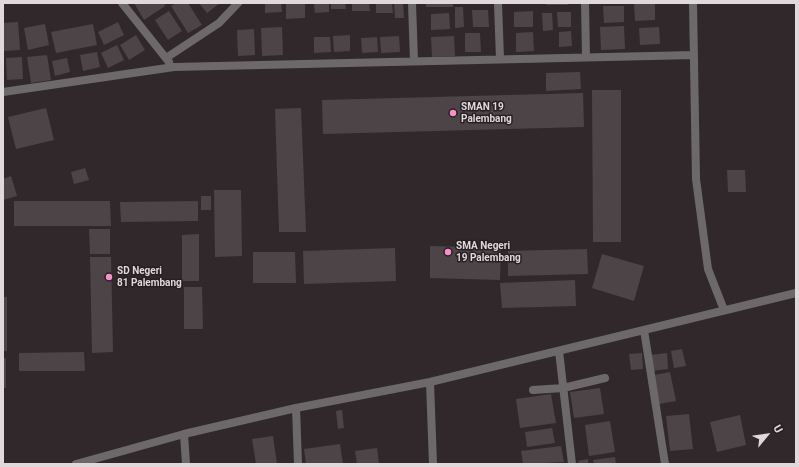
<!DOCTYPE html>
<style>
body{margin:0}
#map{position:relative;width:799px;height:467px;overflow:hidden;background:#31282c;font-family:Roboto,sans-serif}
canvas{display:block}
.frame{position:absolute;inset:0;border:4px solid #dfd9dc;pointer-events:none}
.north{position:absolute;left:747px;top:415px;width:40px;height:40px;-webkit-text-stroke:3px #271f22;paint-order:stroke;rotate:61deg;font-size:11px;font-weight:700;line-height:16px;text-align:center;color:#dfd9dc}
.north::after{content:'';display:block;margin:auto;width:14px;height:18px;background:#dfd9dc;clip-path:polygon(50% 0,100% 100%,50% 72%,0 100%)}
</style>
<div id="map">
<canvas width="799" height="467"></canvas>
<div class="frame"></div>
<div class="north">U</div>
</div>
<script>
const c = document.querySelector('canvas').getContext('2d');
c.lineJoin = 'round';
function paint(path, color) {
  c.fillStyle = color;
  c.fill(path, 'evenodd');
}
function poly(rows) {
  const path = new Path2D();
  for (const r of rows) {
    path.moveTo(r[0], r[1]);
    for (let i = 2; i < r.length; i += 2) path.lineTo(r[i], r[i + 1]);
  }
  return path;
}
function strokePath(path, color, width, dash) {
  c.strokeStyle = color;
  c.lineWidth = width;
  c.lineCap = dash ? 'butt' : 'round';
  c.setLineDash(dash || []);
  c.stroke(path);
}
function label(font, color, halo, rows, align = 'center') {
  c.font = font + ' Roboto,sans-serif';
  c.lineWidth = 3;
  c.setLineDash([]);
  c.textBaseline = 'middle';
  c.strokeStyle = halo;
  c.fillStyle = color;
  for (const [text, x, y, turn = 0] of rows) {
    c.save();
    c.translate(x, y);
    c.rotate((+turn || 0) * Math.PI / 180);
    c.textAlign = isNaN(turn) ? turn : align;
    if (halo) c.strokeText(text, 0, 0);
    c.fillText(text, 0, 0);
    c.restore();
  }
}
const building = poly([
 [134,3,164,3,165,6,144,20],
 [176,3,188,3,202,25,188,33,171,6],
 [199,3,220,3,207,13],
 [265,3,281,3,282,12,265,13],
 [286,3,305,3,305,18,286,19],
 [314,3,329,3,329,12,315,13],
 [331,3,345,3,346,9,331,9],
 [352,3,369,3,370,11,352,11],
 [376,3,392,3,393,13,376,13],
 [394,3,403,3,404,18,395,18],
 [426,3,453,3,453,7,426,7],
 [546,3,568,3,568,5,546,5],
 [634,3,655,3,655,20,635,21],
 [603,6,624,6,624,22,604,23],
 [455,7,463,7,464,27,455,28],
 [472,10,488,10,489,27,473,27],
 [169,11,182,31,168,40,155,20],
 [533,11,533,27,514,27,514,12],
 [557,12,571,12,571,27,558,27],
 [449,13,450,29,431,30,431,14],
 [542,13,552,13,553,30,543,31],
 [18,22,20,50,3,51,3,23],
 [118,22,124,35,104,45,98,32],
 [45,24,49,45,28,50,24,28],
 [93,24,97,45,56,53,51,32],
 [624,26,625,49,601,50,600,27],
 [282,27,283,55,262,56,261,28],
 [659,27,660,44,640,45,639,28],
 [254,29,255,55,238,56,237,30],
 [571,31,572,46,559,47,559,32],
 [533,32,534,51,516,52,516,33],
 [465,33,480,33,481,52,465,52],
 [136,35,145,50,129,60,120,45],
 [350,35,350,51,334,52,333,36],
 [399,36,400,52,381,53,380,37],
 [454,36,455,56,432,57,431,37],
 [314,37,330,37,331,52,314,53],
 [377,37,378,52,362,53,361,38],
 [117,45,124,60,108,68,101,53],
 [97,52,100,67,83,71,80,55],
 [47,55,51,80,31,83,27,57],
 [22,57,23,79,7,80,6,58],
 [67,58,70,72,55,76,52,61],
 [580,72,581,89,546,91,546,73],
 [592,90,621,90,621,242,593,242],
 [583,93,584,127,323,134,322,100],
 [46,108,54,140,16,149,8,117],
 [301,108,306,232,279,232,275,109],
 [85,168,89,180,74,184,71,172],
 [727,170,745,170,746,192,728,192],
 [11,176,17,196,3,200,3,179],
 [214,190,241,190,242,256,215,257],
 [201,196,211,196,211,210,201,210],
 [14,201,110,201,111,226,14,226],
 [198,201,198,221,121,222,120,202],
 [89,229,110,229,110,254,90,254],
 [199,234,199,281,182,281,182,235],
 [430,246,501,248,500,280,430,278],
 [395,248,396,281,304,284,303,251],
 [587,249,588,274,508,276,508,251],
 [253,252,295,252,296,283,253,283],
 [602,254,644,266,634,301,592,288],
 [90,257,111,257,113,352,92,353],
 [575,280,576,306,502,308,500,283],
 [184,287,202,287,203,329,184,329],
 [3,297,7,297,7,351,3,351],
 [682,349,686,366,674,368,671,351],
 [84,352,85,371,19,371,19,353],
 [642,353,643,369,631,370,629,354],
 [667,353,668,369,652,371,650,355],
 [3,358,6,358,6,388,3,388],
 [670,372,676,401,659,404,654,375],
 [600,388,604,414,574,418,570,392],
 [551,394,556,423,520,428,516,399],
 [342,410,344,428,338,429,336,411],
 [689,414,693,449,670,451,666,416],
 [740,415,746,445,717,452,710,422],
 [610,421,615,452,589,456,585,425],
 [552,428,555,443,527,447,525,432],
 [273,436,277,464,256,464,252,439],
 [340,444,343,464,306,464,304,449],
 [561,446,564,462,523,464,521,451],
 [377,448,379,464,357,464,355,451],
 [615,457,616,464,594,464,593,460],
 [588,459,588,464,579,464,578,461]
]);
const street = poly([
 [122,3,169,62],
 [412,3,414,61],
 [498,3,500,59],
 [585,3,586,57],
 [693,3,696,179,708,269,724,310],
 [166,58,219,23,238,3],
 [3,92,174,67,694,55],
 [644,330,665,464],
 [559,351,572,464],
 [430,382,433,464],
 [533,390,563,388,605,378],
 [296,408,298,464],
 [184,434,186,464],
 [76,464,184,434,296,408,430,382,796,293]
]);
const markers = [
 [453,113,4,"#f98fc9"],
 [448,252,4,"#f98fc9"],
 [109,277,4,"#f98fc9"]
];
const poiNames = [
 ["SMAN 19",461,107],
 ["Palembang",461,119],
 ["SMA Negeri",456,246],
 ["19 Palembang",456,258],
 ["SD Negeri",117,271],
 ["81 Palembang",117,283]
];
paint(building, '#4d4448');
strokePath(street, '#6d696b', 8);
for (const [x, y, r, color] of markers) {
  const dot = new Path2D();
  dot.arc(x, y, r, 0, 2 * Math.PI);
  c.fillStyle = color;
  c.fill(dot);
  strokePath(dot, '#271f22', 1.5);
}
label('bold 10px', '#dfd9dc', '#271f22', poiNames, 'left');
</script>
